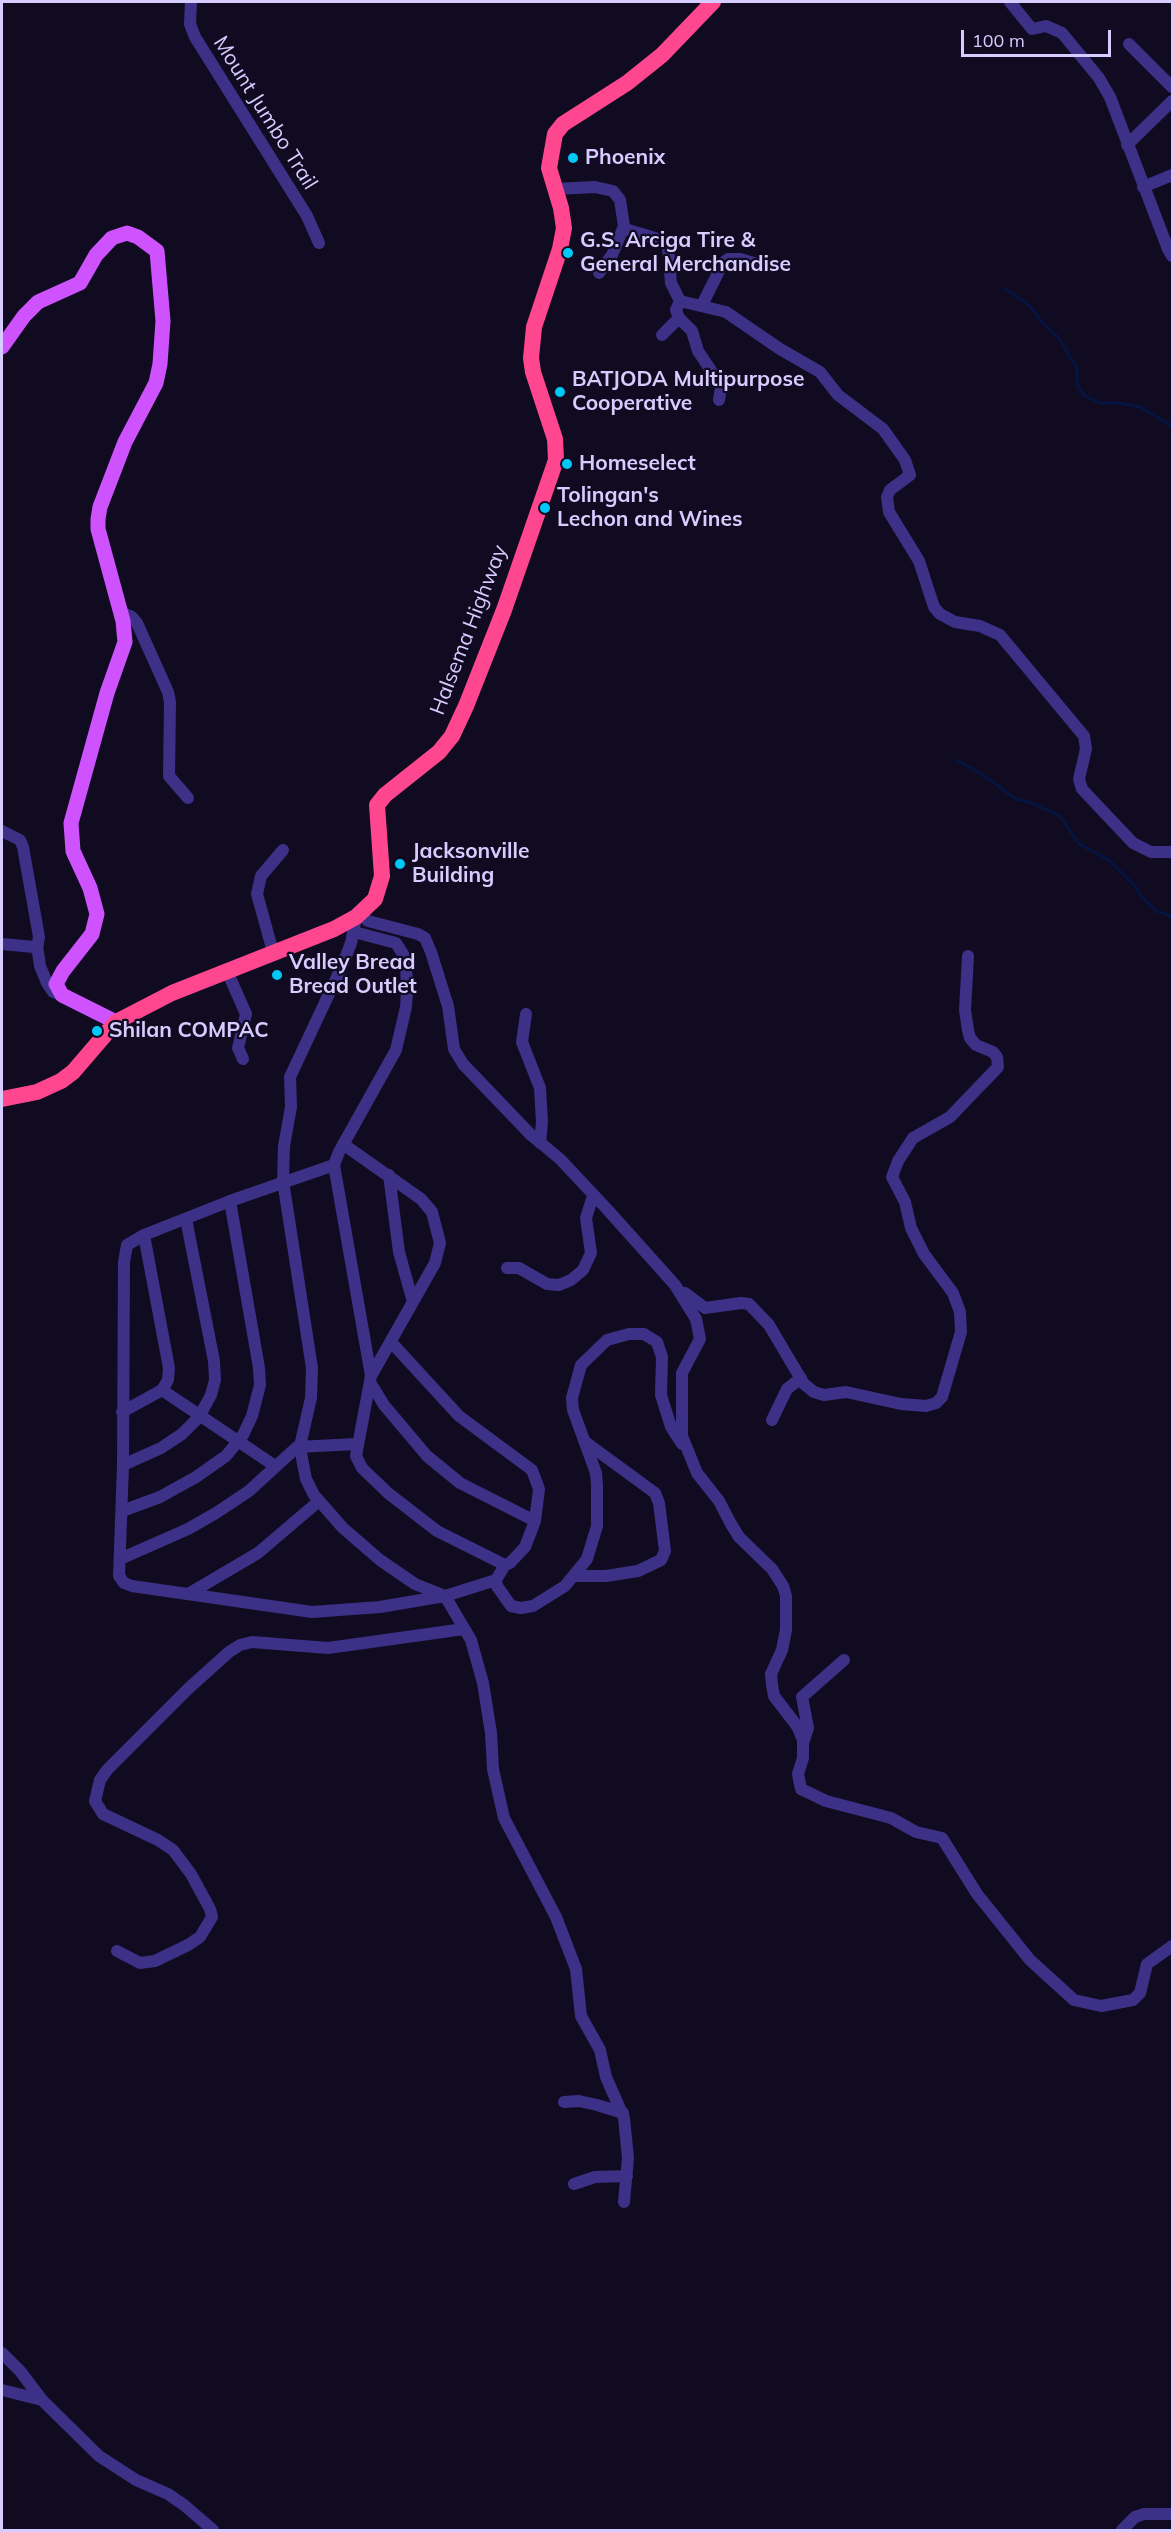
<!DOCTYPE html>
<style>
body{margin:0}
#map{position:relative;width:1174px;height:2532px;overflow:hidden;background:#110b22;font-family:Mulish,sans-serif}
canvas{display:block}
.frame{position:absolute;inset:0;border:3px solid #d7ccff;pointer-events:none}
.scale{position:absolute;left:961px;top:30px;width:150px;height:27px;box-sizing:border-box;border:3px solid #d7ccff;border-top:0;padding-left:8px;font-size:18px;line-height:21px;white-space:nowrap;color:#d7ccff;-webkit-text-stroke:4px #110b22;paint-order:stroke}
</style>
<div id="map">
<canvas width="1174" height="2532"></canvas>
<div class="frame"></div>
<div class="scale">100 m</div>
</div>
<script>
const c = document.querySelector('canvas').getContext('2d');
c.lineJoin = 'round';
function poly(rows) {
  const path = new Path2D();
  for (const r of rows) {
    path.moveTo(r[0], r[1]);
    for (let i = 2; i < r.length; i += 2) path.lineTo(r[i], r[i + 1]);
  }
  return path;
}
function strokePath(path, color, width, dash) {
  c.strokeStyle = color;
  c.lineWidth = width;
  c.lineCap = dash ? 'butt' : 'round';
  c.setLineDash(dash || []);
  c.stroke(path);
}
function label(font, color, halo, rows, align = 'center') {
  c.font = font + ' Mulish,sans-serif';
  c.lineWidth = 4.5;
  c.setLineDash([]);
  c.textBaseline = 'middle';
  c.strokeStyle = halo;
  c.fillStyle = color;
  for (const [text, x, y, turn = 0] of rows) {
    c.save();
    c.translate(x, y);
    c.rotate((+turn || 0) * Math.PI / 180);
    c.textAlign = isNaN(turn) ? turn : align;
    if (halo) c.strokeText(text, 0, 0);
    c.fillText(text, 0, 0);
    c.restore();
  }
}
const stream = poly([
 [1006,289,1029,305,1042,322,1058,337,1076,366,1078,387,1085,396,1100,403,1118,403,1140,407,1172,426],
 [957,760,983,775,1016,799,1029,802,1060,816,1079,844,1109,860,1136,887,1140,895,1156,911,1172,916]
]);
const minor = poly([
 [191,2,190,24,195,37,307,216,319,243],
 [1010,2,1032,29,1046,26,1062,33,1099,78,1110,97,1168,249,1172,256],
 [1129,44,1172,87],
 [1127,145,1172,101],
 [1143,187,1172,175],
 [555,189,595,187,613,191,620,200,624,226,628,230,662,240,668,247,671,283,680,301,726,312,780,349,820,372,838,395,883,429,905,460,910,475,890,490,887,497,889,512,919,561,934,607,940,614,955,622,980,626,1000,635,1084,736,1086,749,1079,779,1082,789,1133,843,1151,852,1172,852],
 [599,273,612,255,624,226],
 [702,305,723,263,728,259,740,259,764,266],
 [679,318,692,331,698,351,718,381,721,388,719,400],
 [662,335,679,318,676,310,680,301],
 [121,612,132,617,137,623,168,692,170,702,169,776,188,798],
 [2,831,20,840,23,847,39,937,37,949],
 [360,914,368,921,418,934,425,938,431,952,448,1006,454,1049,463,1064,531,1135,560,1159,606,1208,675,1285,696,1319,700,1339,682,1373,682,1436,697,1473,719,1501,731,1524,739,1537,772,1569,783,1586,786,1596,786,1630,782,1650,771,1674,772,1685,774,1696,797,1726,803,1740,803,1758,798,1774,801,1789,826,1801,891,1818,916,1832,942,1838,977,1894,1030,1960,1074,2000,1101,2006,1133,2000,1140,1993,1147,1964,1172,1946],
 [356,917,351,943,343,964,290,1077,291,1107,284,1146,283,1181,312,1368,311,1398,300,1446,303,1464,306,1479,314,1495,343,1528,380,1560,415,1584,445,1596,471,1640,483,1683,491,1733,493,1769,504,1818,556,1917,576,1969,581,2016,600,2050,606,2077,624,2118,628,2158,624,2202],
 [354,932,396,943,406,959,407,991,406,1007,396,1050,339,1152,334,1165,371,1376,356,1456,362,1468,388,1493,437,1531,505,1565,510,1563,525,1547,535,1521,539,1489,532,1470,459,1416,391,1342],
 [2,944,34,947,38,952,40,966,47,983,53,992,61,995],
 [273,952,257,894,261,876,283,850],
 [227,971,246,1014,238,1048,243,1059],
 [526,1014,522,1042,540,1088,542,1122,540,1143],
 [343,1144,421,1199,432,1212,440,1243,435,1263,371,1376],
 [334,1165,230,1201,144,1235,127,1245,124,1262,123,1465,119,1576,124,1583,132,1586,312,1612,380,1607,445,1596,496,1580],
 [389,1175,399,1252,413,1302],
 [507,1268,519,1268,547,1284,559,1285,571,1280,583,1270,591,1253,586,1218,593,1196],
 [685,1293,705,1308,741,1303,749,1304,769,1325,804,1384,814,1392,824,1395,846,1392,901,1404,926,1406,936,1403,942,1397,961,1332,960,1312,953,1293,924,1254,911,1228,905,1202,892,1177,898,1161,913,1138,950,1117,998,1067,997,1057,993,1052,976,1045,970,1038,968,1030,965,1010,968,956],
 [370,1382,384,1405,427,1456,460,1483,535,1521],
 [162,1390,275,1466],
 [122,1412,162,1390,168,1380,169,1368,144,1235],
 [772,1420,787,1389,801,1378],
 [123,1465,161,1448,182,1434,199,1417,211,1395,215,1380,214,1361,186,1219],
 [122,1511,160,1497,196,1477,226,1456,243,1435,252,1416,260,1385,259,1368,230,1201],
 [120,1559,188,1529,216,1513,249,1491,297,1447,356,1444],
 [505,1565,496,1580,497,1586,511,1606,521,1608,533,1606,565,1586,587,1559,597,1526,597,1485,596,1473,573,1410,572,1398,581,1365,607,1340,629,1334,644,1334,657,1342,662,1357,661,1395,671,1427,682,1444],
 [575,1576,606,1576,638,1571,661,1560,665,1551,659,1503,655,1493,584,1441],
 [190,1593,258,1553,319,1501],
 [803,1743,808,1728,802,1697,844,1660],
 [117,1951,140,1963,155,1961,188,1945,200,1937,212,1917,210,1909,191,1874,173,1850,158,1840,103,1814,95,1801,100,1780,107,1770,189,1688,229,1652,240,1645,252,1642,328,1648,464,1629],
 [564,2102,579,2101,597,2105,623,2113],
 [574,2184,595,2177,627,2176],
 [2,2353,20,2371,42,2400,99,2456,136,2480,168,2494,184,2505,213,2530],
 [2,2390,42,2400],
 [1122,2530,1135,2517,1144,2514,1172,2514]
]);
const major = poly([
 [2,347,24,316,38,302,80,283,96,255,112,238,127,233,138,237,157,251,163,321,160,364,156,383,125,442,100,507,98,519,98,529,123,621,125,642,107,693,71,823,73,851,90,888,97,914,92,934,63,971,56,984,62,995,116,1022]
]);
const highway = poly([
 [2,1099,37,1092,61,1081,73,1072,116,1022,172,993,334,929,356,917,375,899,382,876,377,805,385,795,439,752,452,736,466,706,504,610,556,460,555,439,533,372,531,358,534,327,560,249,564,228,561,208,549,168,555,134,563,124,627,83,662,55,713,2]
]);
const markers = [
 [573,158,6,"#00c8f7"],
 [568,253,6,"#00c8f7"],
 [560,392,6,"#00c8f7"],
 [567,464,6,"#00c8f7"],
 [545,508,6,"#00c8f7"],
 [400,864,6,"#00c8f7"],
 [277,975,6,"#00c8f7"],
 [97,1031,6,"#00c8f7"]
];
const streetNames = [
 ["Mount Jumbo Trail",265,113,58],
 ["Halsema Highway",469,630,-69]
];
const poiNames = [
 ["Phoenix",585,158],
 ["G.S. Arciga Tire &",580,241],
 ["General Merchandise",580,265],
 ["BATJODA Multipurpose",572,380],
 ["Cooperative",572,404],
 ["Homeselect",579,464],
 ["Tolingan's",557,496],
 ["Lechon and Wines",557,520],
 ["Jacksonville",412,852],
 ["Building",412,876],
 ["Valley Bread",289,963],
 ["Bread Outlet",289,987],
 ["Shilan COMPAC",109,1031]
];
strokePath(stream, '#041542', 3);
strokePath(minor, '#3c3186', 12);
strokePath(major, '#ce53ff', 15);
strokePath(highway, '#ff478f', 16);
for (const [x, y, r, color] of markers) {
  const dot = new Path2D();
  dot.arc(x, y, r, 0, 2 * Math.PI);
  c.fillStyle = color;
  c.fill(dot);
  strokePath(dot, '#110b22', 2);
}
label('21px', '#d7ccff', '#110b22', streetNames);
label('bold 21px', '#d7ccff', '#110b22', poiNames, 'left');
</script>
